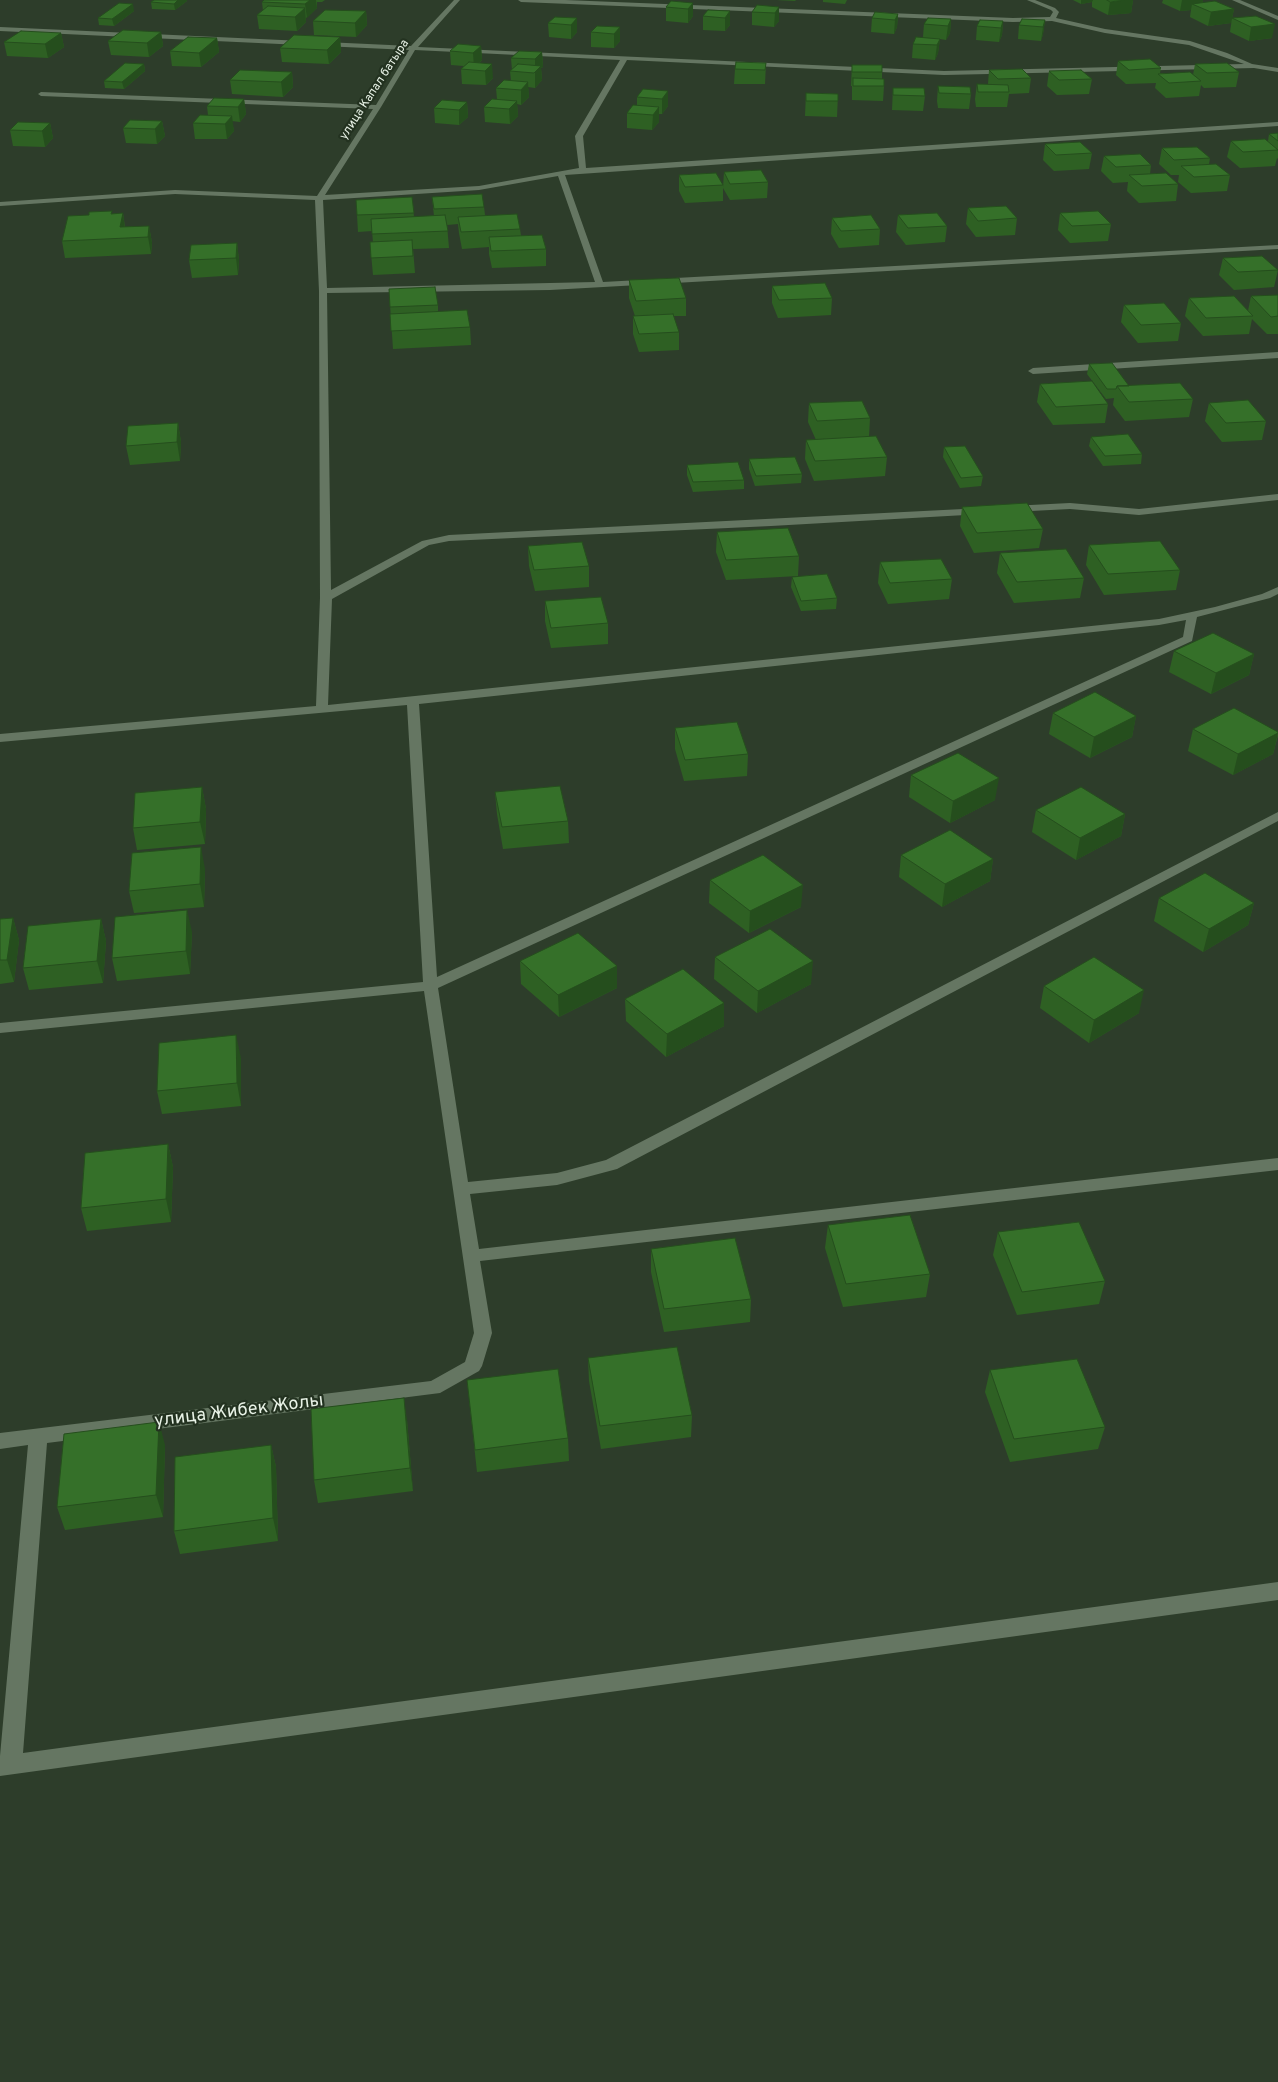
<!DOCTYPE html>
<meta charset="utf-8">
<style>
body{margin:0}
canvas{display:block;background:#2d3d2a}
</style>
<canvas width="1278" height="2082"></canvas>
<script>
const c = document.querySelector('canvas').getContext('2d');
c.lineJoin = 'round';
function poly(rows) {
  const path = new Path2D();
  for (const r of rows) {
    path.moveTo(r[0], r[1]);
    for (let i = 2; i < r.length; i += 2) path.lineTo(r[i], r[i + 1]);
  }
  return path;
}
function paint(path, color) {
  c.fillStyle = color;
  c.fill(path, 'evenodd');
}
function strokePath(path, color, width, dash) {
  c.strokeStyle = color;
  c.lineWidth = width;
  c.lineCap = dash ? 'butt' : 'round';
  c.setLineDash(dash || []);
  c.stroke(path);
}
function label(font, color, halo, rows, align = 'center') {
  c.font = font + ' Overpass,sans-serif';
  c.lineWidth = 4.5;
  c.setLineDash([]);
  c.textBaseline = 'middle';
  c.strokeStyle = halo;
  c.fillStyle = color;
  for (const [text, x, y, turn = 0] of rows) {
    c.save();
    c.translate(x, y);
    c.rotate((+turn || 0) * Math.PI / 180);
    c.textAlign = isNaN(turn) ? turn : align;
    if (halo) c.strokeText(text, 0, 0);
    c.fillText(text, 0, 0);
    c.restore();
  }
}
const minor = poly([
 [454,0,460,0,418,47,944,71,1244,64,1189,45,1105,33,1052,21,1013,22,521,2,518,0,565,0,1013,18,1050,17,1053,12,1051,10,1027,0,1035,0,1055,8,1059,12,1056,18,1105,29,1190,41,1227,53,1252,64,1278,68,1278,72,1254,68,944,75,627,60,583,136,586,168,1278,122,1278,126,565,175,603,282,1278,245,1278,249,550,290,327,293,331,590,422,541,449,535,983,508,988,511,983,514,771,526,449,541,429,545,332,599,328,705,1159,619,1215,607,1262,594,1278,587,1278,594,1270,598,1197,617,1192,641,438,988,468,1182,557,1173,606,1160,1278,812,1278,821,617,1169,557,1185,470,1194,479,1249,1278,1158,1278,1170,480,1261,492,1333,482,1366,479,1371,440,1393,47,1443,23,1753,1278,1582,1278,1600,0,1776,0,1756,28,1445,0,1449,0,1433,431,1381,465,1362,474,1333,424,991,0,1033,0,1023,423,982,407,705,0,742,0,734,316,706,320,598,319,291,315,200,175,194,0,206,0,202,175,190,317,196,373,109,41,96,38,94,41,92,376,105,409,50,0,31,0,27,411,46,454,0],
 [415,50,620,60,575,136,579,168,479,186,325,195,381,107,415,50],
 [558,176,595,282,327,288,323,200,479,190,558,176],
 [1186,620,1183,637,437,977,419,704,1159,625,1186,620],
 [1232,0,1240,0,1278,16,1278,20,1232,0],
 [1278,352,1278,358,1033,374,1028,371,1033,368,1278,352],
 [1278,494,1278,500,1139,515,1070,509,1011,512,1006,509,1011,506,1070,503,1139,509,1278,494]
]);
const wall = poly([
 [154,0,187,0,187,1,175,10,152,9,151,2],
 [264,0,325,0,322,2,317,2,317,8,306,18,306,22,297,31,259,29,257,15,263,11,262,2],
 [776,0,796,0,795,1],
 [823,0,847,0,845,4,823,2],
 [1073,0,1133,0,1131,13,1108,15,1092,7,1092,2,1081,4],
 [1163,0,1203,0,1203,3,1234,9,1231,23,1208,26,1190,17,1191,10,1180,11,1162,3],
 [693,3,693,16,688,23,666,21,666,7],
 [779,7,779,21,774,27,752,25,752,12],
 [134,11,114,26,99,25,98,18],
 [366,11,367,25,356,37,314,35,313,21],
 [730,11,730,25,725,31,703,30,703,16],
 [898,14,897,27,894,34,871,32,872,18],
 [1256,16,1272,38,1249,41,1230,32,1232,18],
 [577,18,577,32,571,39,549,37,548,23],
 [951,19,950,33,946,40,940,39,938,53,935,60,912,58,913,44,923,37,924,24],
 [1045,20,1043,34,1041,41,1018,39,1019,25],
 [1003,21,1002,35,999,42,976,40,977,26],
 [620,27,620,41,614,48,591,47,591,32],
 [161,32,163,46,149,57,111,55,108,41],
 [61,33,64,47,48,58,7,56,4,42],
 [340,37,341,52,329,64,282,62,280,48],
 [217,38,219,52,201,67,172,66,170,51],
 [481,46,482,60,479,63,493,78,486,85,462,84,461,69,464,66,451,65,450,51],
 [542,52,543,67,541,68,542,80,535,88,528,87,529,97,521,105,517,104,518,116,510,124,485,122,484,107,497,99,496,88,511,81,510,71,512,70,511,58],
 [1118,61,1161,68,1160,73,1193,75,1195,64,1239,72,1236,87,1204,88,1201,85,1199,96,1166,98,1155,88,1156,83,1126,84,1116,75],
 [766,63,765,84,734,84,735,69],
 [144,64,145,71,124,89,105,88,104,81],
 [852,65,882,72,882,79,884,86,883,101,852,100,852,86,851,86],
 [989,70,1031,78,1029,93,1009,94,1007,107,976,107,975,99,977,84,988,84],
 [1049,71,1092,79,1089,94,1057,95,1047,86],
 [292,72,293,87,283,97,232,94,230,80],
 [938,86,971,94,969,109,938,108,937,101],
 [893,88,925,96,923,111,892,110],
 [668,91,668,106,662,114,659,114,659,122,652,130,627,128,627,113,637,105,637,97],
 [806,93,838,94,837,117,805,116],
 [244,99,246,114,240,122,232,121,234,131,227,139,195,139,193,123,208,115,207,106],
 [467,102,468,117,459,125,435,123,434,108],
 [162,121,165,136,157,144,126,143,123,128],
 [50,123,53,138,45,147,13,146,10,130],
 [1278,133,1278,159,1277,158,1275,166,1240,168,1227,157,1231,141,1268,141,1269,134],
 [1045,144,1092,153,1089,169,1054,171,1043,160],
 [1162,148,1210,158,1209,164,1230,175,1227,191,1191,193,1178,182,1179,175,1171,175,1159,164],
 [1104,156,1151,165,1150,174,1178,184,1176,201,1139,203,1127,191,1128,182,1113,183,1101,171],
 [724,172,768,182,767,198,730,200,723,188],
 [679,175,723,185,723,201,685,203,679,191],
 [412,197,414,217,434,216,432,197,484,207,485,215,520,229,521,236,546,249,546,266,492,268,489,254,489,247,462,249,459,233,458,224,447,225,449,248,413,249,415,273,373,275,370,242,373,242,372,231,358,232,357,215],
 [968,208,1017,218,1015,235,976,237,966,224],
 [112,211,112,214,123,213,125,227,149,226,152,243,151,254,65,258,62,241,89,215],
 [1060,213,1111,224,1108,241,1070,243,1058,230],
 [898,215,947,226,945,242,906,245,896,232],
 [832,218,880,229,879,245,839,248,831,234],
 [237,243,239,260,238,275,192,278,189,260],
 [1223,258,1278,270,1274,287,1234,290,1219,275],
 [629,280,686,298,686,316,673,316,679,332,679,350,639,352,633,334,633,316,635,316,629,298],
 [772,286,832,298,831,315,778,318,772,303],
 [389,289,438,305,438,312,470,327,471,345,393,349],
 [1278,295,1278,334,1267,334,1252,319,1249,334,1203,336,1185,316,1189,298,1248,311,1251,296],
 [1124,305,1181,323,1178,341,1138,343,1121,322],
 [1089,364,1129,386,1193,399,1189,417,1125,421,1113,405,1114,398,1106,399,1087,374],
 [1040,384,1108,404,1105,423,1053,425,1037,402],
 [809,403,870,418,869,437,816,440,808,422],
 [1209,403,1266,421,1262,440,1222,442,1205,421],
 [178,423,181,442,180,461,130,465,126,446],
 [1091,437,1142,454,1141,464,1103,466,1089,446],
 [806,440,887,457,885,476,814,481,805,459],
 [944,447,983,476,981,486,960,488,943,457],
 [749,459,802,474,801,483,755,486,749,469],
 [687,465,744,480,744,489,693,492,687,475],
 [962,507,1043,529,1039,548,974,553,960,526],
 [717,532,799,556,798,576,726,580,716,552],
 [1089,545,1180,570,1176,590,1104,595,1086,565],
 [528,546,589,566,589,587,535,591,529,566],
 [1000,553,1084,578,1080,598,1014,603,997,573],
 [880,562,952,579,949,599,888,604,878,583],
 [792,577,837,598,836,609,801,611,791,587],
 [545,601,608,623,608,644,551,648,545,621],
 [1174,651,1254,654,1249,675,1211,694,1169,672],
 [1053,713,1136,716,1132,737,1090,758,1049,734],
 [675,728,748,754,747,776,684,781,675,749],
 [1193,729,1278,732,1278,735,1273,754,1233,775,1188,751],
 [911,775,995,800,950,823,909,797],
 [202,787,206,809,205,844,137,850,133,828],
 [495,792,568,821,569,843,503,849,497,814],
 [1036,810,1125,814,1121,836,1076,860,1032,832],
 [901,855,993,859,990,881,942,907,899,877],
 [205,869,204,907,134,913,129,891],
 [710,880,801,907,749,933,709,903],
 [1159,898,1254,903,1248,925,1203,952,1154,921],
 [13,918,19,940,14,982,0,984,0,919],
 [101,919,106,941,103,983,29,990,23,968],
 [192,932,190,974,117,981,112,958],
 [715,957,811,984,757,1013,714,979],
 [520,961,617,988,559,1017,521,984],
 [1044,986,1139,1013,1089,1043,1040,1008],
 [625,999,724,1026,666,1057,626,1021],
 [241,1058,241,1106,162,1114,157,1091],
 [168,1144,173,1167,171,1222,87,1231,81,1208],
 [828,1225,930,1274,926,1297,843,1307,825,1248],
 [998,1232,1105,1281,1099,1304,1017,1315,993,1255],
 [651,1249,751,1299,750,1322,664,1332,651,1272],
 [588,1358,692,1415,691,1437,601,1449,589,1381],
 [990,1370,1105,1427,1098,1449,1010,1462,985,1392],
 [467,1380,568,1438,569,1461,477,1472],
 [407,1420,413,1491,318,1503,314,1480],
 [165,1445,163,1517,65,1530,57,1507],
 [271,1445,276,1467,278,1541,180,1554,174,1531]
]);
const shadedWall = poly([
 [178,0,187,0,187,1,175,10,174,4],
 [310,0,316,0,317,8,307,18,305,4],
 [1081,0,1093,0,1092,2,1081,4],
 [1125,0,1133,0,1131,13,1108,15,1110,2],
 [1182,0,1203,0,1202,8,1192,4,1191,10,1180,11],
 [693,3,693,16,688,23,688,9],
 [133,4,134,11,114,26,112,19],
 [779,7,779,21,774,27,775,13],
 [305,8,306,22,297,31,295,17],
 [1234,9,1231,23,1208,26,1211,12],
 [366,11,367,25,356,37,355,23],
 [730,11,730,25,725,31,725,18],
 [898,14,897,27,894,34,895,20],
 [577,18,577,32,571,39,571,25],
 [951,19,950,33,946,40,948,26],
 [1045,20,1043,34,1041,41,1043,27],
 [1003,21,1002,35,999,42,1001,28],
 [1275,24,1272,38,1249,41,1251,27],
 [620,27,620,41,614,48,614,34],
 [161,32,163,46,149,57,147,43],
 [61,33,64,47,48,58,45,44],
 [340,37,341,52,329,64,327,50],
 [217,38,219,52,201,67,199,53],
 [940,39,938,53,935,60,937,45],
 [481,46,482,60,474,67,473,53],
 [542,52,543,67,541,68,542,80,535,88,535,59],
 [144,64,145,71,124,89,122,82],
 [492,64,493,78,486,85,485,71],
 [292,72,293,87,283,97,281,82],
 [528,82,529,97,521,105,521,90],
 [668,91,668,106,662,114,662,99],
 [244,99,246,114,240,122,238,107],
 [517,101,518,116,510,124,509,109],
 [467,102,468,117,459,125,459,110],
 [659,107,659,122,652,130,653,115],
 [232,116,234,131,227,139,225,124],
 [162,121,165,136,157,144,155,129],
 [50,123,53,138,45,147,42,131],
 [123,213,125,230,120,227],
 [149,226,152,243,151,254,148,237],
 [237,243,239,260,238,275,236,258],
 [178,423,181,442,180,461,177,442],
 [1254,654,1249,675,1211,694,1216,673],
 [1136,716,1132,737,1090,758,1094,737],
 [1278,733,1273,754,1233,775,1238,754],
 [999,778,995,800,950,823,953,801],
 [202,787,206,809,205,844,200,822],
 [1125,814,1121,836,1076,860,1080,838],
 [201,847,205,869,204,907,200,884],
 [993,859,990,881,942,907,945,884],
 [803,885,801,907,749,933,750,911],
 [1254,903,1248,925,1203,952,1209,929],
 [187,910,192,932,190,974,186,951],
 [13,918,19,940,14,982,7,960],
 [101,919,106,941,103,983,97,961],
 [813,961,811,984,757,1013,758,991],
 [617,966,617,988,559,1017,558,995],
 [1144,990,1139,1013,1089,1043,1094,1020],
 [724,1003,724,1026,666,1057,667,1034],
 [236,1035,241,1058,241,1106,237,1083],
 [168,1144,173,1167,171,1222,166,1199],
 [404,1398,407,1420,413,1491,410,1468],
 [159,1422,165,1445,163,1517,156,1495],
 [271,1445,276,1467,278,1541,273,1518]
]);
const building = poly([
 [154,0,178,0,174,4,151,2,154,0],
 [264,0,310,0,305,4,262,2,264,0],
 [1107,0,1125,0,1110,2,1107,0],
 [671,1,693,3,688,9,666,7,671,1],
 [1215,1,1234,9,1211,12,1192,4,1215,1],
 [119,3,133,4,112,19,98,18,119,3],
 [757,5,779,7,775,13,752,12,757,5],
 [268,6,305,8,295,17,257,15,268,6],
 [325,10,366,11,355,23,313,21,325,10],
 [708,10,730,11,725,18,703,16,708,10],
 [875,12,898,14,895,20,872,18,875,12],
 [1256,16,1275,24,1251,27,1232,18,1256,16],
 [555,17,577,18,571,25,548,23,555,17],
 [928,18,951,19,948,26,924,24,928,18],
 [1022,19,1045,20,1043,27,1019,25,1022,19],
 [980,20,1003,21,1001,28,977,26,980,20],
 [597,26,620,27,614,34,591,32,597,26],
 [123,30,161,32,147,43,108,41,123,30],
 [21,31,61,33,45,44,4,42,21,31],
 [294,35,340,37,327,50,280,48,294,35],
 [188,37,217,38,199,53,170,51,188,37],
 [916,37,940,39,937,45,913,44,916,37],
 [458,44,481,46,473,53,450,51,458,44],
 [519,51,542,52,535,59,511,58,519,51],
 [1150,59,1161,68,1129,70,1118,61,1150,59],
 [469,62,492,64,485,71,461,69,469,62],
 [736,62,766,63,765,70,735,69,736,62],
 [125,63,144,64,122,82,104,81,125,63],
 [1227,63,1239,72,1207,73,1195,64,1227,63],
 [518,64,541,66,534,73,510,71,518,64],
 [852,65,882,65,882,72,852,72,852,65],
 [1022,69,1031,78,998,79,989,70,1022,69],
 [240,70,292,72,281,82,230,80,240,70],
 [1081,70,1092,79,1059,80,1049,71,1081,70],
 [1190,72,1201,81,1169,83,1158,74,1190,72],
 [853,78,884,79,884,86,853,86,853,78],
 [504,80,528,82,521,90,496,88,504,80],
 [977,84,1008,85,1009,92,978,92,977,84],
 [938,86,970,87,971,94,939,93,938,86],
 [893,88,924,88,925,96,893,95,893,88],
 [643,89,668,91,662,99,637,97,643,89],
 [806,93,838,94,838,101,806,101,806,93],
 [214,98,244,99,238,107,207,106,214,98],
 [492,99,517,101,509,109,484,107,492,99],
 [442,100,467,102,459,110,434,108,442,100],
 [633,105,659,107,653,115,627,113,633,105],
 [200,115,232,116,225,124,193,123,200,115],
 [130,120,162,121,155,129,123,128,130,120],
 [18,122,50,123,42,131,10,130,18,122],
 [1278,133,1278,141,1269,134,1278,133],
 [1265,139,1278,150,1243,152,1231,141,1265,139],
 [1080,142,1092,153,1056,155,1045,144,1080,142],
 [1197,147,1210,158,1174,160,1162,148,1197,147],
 [1140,154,1151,165,1116,167,1104,156,1140,154],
 [1216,164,1230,175,1194,177,1181,166,1216,164],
 [761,170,768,182,730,184,724,172,761,170],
 [716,173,723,185,685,187,679,175,716,173],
 [1166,173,1178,184,1142,186,1129,175,1166,173],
 [482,194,484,207,434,209,432,197,482,194],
 [412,197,414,213,357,215,356,200,412,197],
 [1006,206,1017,218,978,221,968,208,1006,206],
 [112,211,111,214,123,213,120,227,149,226,148,237,62,241,68,216,89,215,89,212,112,211],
 [1098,211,1111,224,1072,226,1060,213,1098,211],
 [937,213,947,226,908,228,898,215,937,213],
 [517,214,520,229,461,232,458,217,517,214],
 [445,215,448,231,372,234,371,219,445,215],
 [871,215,880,229,841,231,832,218,871,215],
 [542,235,546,249,491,251,489,237,542,235],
 [412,240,413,256,371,258,370,242,412,240],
 [237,243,236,258,189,260,191,245,237,243],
 [1262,256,1278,270,1238,272,1223,258,1262,256],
 [679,278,686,298,636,301,629,280,679,278],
 [825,283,832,298,779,300,772,286,825,283],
 [435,287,438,305,390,307,389,289,435,287],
 [1278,295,1278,316,1271,317,1251,296,1278,295],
 [1234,296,1253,316,1206,318,1189,298,1234,296],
 [1164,303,1181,323,1141,325,1124,305,1164,303],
 [467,310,470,327,391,331,390,314,467,310],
 [673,314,679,332,639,334,633,316,673,314],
 [1112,363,1129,386,1117,386,1116,389,1107,389,1089,364,1112,363],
 [1092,381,1108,404,1056,407,1040,384,1092,381],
 [1180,383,1193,399,1129,402,1117,386,1180,383],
 [1248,400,1266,421,1226,423,1209,403,1248,400],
 [862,401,870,418,817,421,809,403,862,401],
 [178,423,177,442,126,446,128,426,178,423],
 [1128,434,1142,454,1105,456,1091,437,1128,434],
 [876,436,887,457,815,461,806,440,876,436],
 [965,446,983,476,961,478,944,447,965,446],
 [795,457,802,474,756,476,749,459,795,457],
 [738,462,744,480,693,482,687,465,738,462],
 [1027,503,1043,529,977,533,962,507,1027,503],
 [788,528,799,556,726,560,717,532,788,528],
 [1160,541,1180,570,1108,574,1089,545,1160,541],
 [582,542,589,566,534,570,528,546,582,542],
 [1066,549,1084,578,1017,582,1000,553,1066,549],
 [941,559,952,579,890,583,880,562,941,559],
 [827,574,837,598,801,601,792,577,827,574],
 [601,597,608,623,551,628,545,601,601,597],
 [1213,633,1254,654,1216,673,1174,651,1213,633],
 [1095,692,1136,716,1094,737,1053,713,1095,692],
 [1234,708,1278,732,1278,733,1238,754,1193,729,1234,708],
 [737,722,748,754,685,760,675,728,737,722],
 [958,753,999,778,953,801,911,775,958,753],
 [560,786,568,821,502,827,495,792,560,786],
 [202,787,200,822,133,828,135,793,202,787],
 [1081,787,1125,814,1080,838,1036,810,1081,787],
 [950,830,993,859,945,884,901,855,950,830],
 [201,847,200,884,129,891,132,853,201,847],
 [763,855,803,885,750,911,710,880,763,855],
 [1205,873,1254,903,1209,929,1159,898,1205,873],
 [187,910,186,951,112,958,115,917,187,910],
 [13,918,7,960,0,960,0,919,13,918],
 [101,919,97,961,23,968,28,926,101,919],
 [770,929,813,961,758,991,715,957,770,929],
 [578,933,617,966,558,995,520,961,578,933],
 [1094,957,1144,990,1094,1020,1044,986,1094,957],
 [683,969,724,1003,667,1034,625,999,683,969],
 [236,1035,237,1083,157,1091,159,1043,236,1035],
 [168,1144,166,1199,81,1208,85,1153,168,1144],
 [910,1215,930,1274,846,1284,828,1225,910,1215],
 [1079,1222,1105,1281,1022,1292,998,1232,1079,1222],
 [735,1238,751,1299,664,1309,651,1249,735,1238],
 [677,1347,692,1415,600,1426,588,1358,677,1347],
 [1077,1359,1105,1427,1014,1439,990,1370,1077,1359],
 [558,1369,568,1438,475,1450,467,1380,558,1369],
 [404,1398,410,1468,314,1480,311,1409,404,1398],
 [159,1422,156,1495,57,1507,64,1434,159,1422],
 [271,1445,273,1518,174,1531,175,1457,271,1445]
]);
const farStreetnames = [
 ["улица Капал батыра",375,90,-57]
];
const nearStreetnames = [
 ["улица Жибек Жолы",239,1412,-7]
];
paint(minor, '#657662');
paint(wall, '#2e6023');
paint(shadedWall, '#254e1d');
paint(building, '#357029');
strokePath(building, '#254e1d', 1);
label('12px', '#e8f2e6', '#233220', farStreetnames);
label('18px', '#e8f2e6', '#233220', nearStreetnames);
</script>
